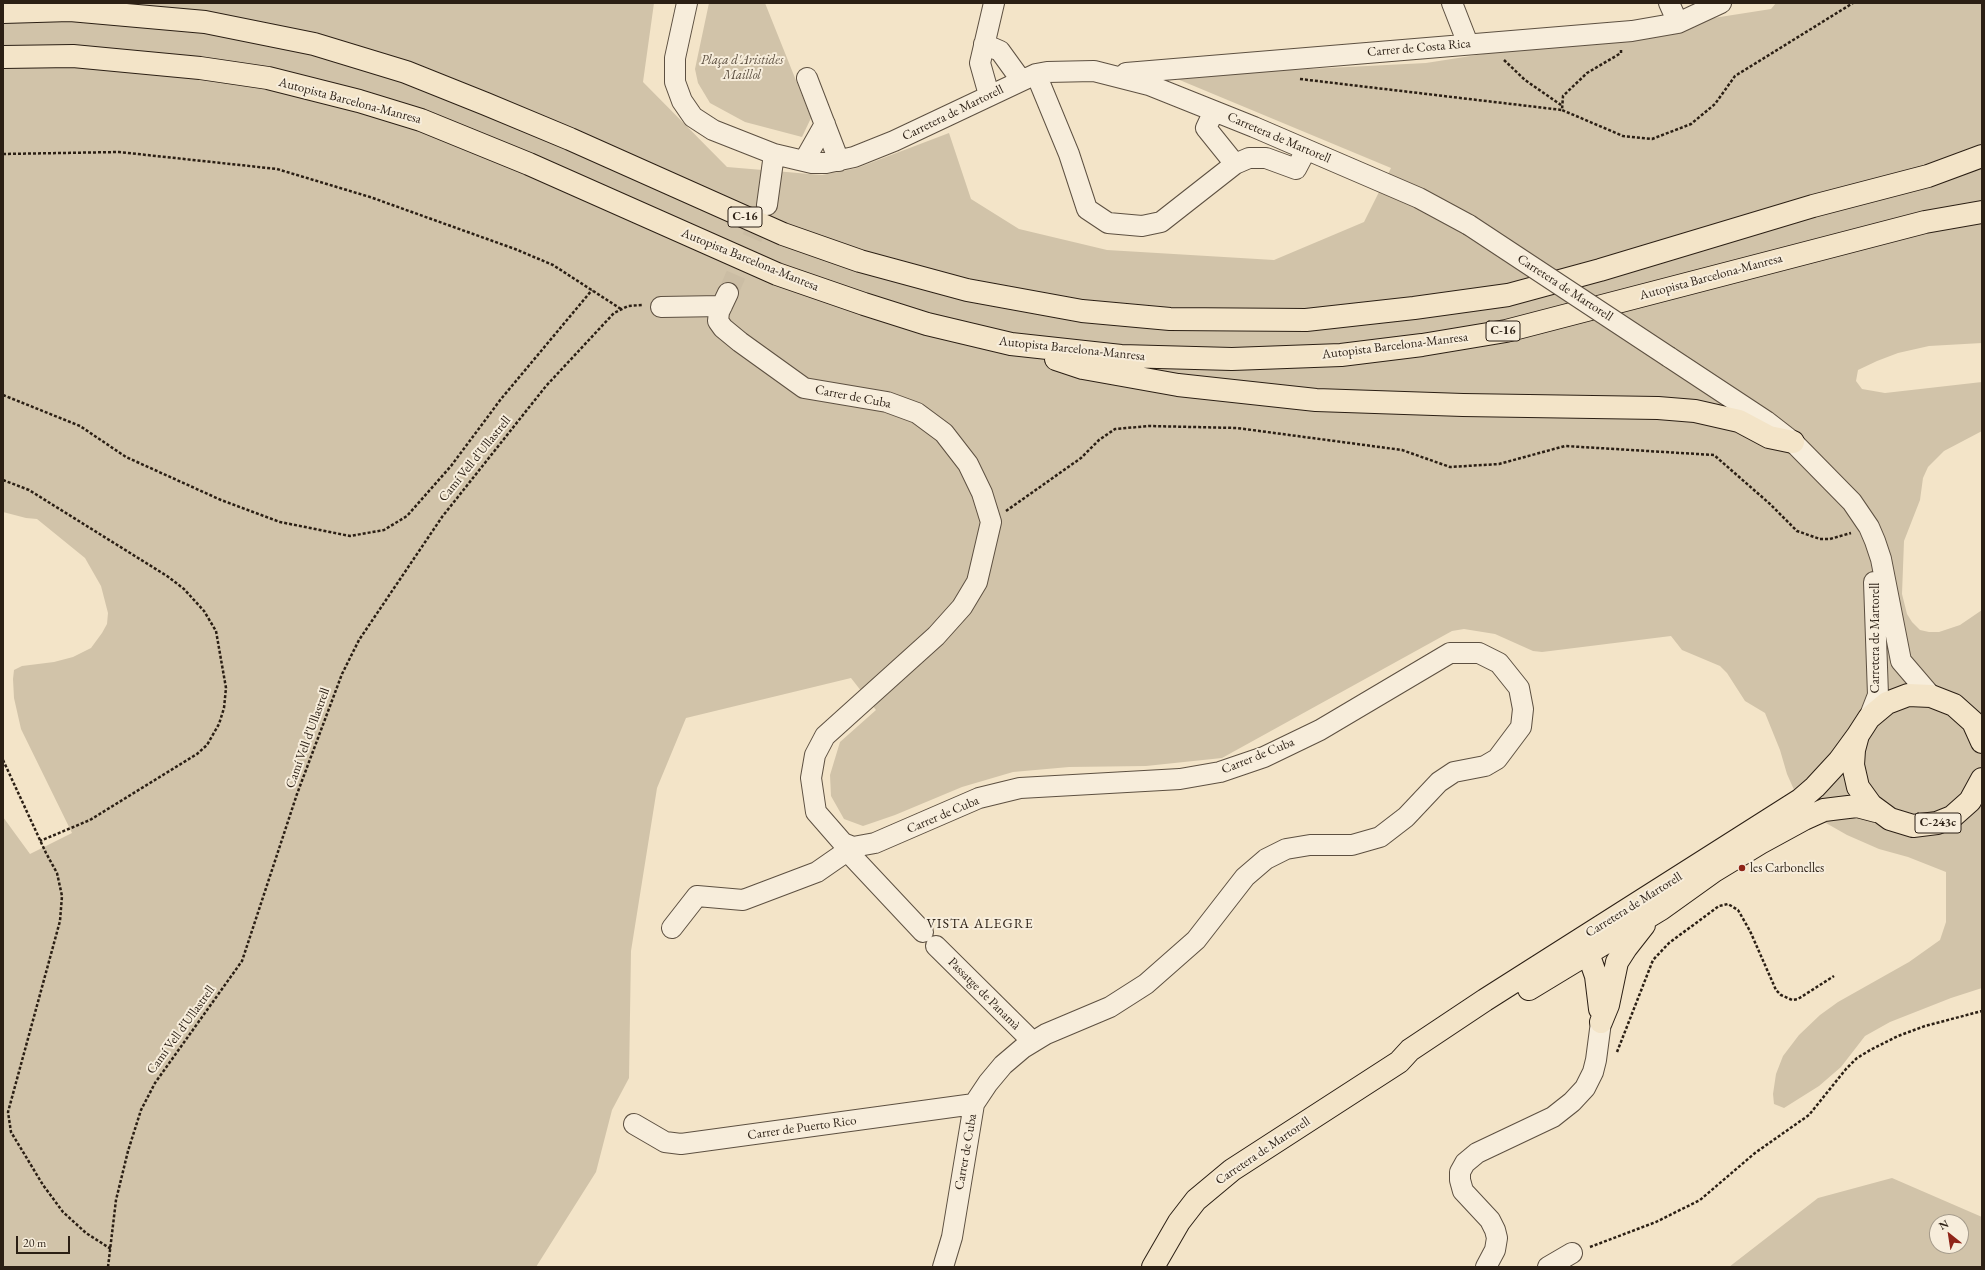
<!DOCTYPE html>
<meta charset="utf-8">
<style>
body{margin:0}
#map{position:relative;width:1985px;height:1270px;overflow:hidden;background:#f3e4c8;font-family:"EB Garamond",serif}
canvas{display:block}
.frame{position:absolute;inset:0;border:4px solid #2b1f14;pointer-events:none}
.north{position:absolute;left:1929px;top:1214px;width:40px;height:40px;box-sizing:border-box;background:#f7eddb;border:1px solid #a59b8b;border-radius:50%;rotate:330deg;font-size:11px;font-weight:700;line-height:16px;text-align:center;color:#2b1f14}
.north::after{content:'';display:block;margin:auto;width:14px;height:18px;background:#8f2418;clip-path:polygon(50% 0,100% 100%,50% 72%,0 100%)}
.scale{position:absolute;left:16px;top:1236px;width:54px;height:18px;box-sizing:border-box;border:2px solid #2b1f14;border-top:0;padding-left:5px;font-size:12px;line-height:14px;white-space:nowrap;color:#2b1f14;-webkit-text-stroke:3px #f7eddb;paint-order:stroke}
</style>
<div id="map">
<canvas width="1985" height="1270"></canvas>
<div class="frame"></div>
<div class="north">N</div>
<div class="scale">20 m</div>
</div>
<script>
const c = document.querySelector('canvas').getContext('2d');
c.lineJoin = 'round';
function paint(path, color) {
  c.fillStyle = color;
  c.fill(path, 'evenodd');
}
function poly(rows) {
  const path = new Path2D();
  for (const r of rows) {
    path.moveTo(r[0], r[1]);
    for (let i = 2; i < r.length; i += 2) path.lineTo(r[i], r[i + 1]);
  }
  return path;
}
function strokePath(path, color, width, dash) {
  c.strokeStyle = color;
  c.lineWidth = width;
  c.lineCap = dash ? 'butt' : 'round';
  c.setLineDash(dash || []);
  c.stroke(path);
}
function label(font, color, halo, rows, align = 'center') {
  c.font = font + ' "EB Garamond",serif';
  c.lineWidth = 4;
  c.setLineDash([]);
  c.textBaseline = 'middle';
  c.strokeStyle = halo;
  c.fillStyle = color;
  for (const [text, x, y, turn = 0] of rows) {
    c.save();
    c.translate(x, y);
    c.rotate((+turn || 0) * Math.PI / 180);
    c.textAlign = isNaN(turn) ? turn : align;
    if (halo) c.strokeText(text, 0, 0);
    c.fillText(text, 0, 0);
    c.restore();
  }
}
const green = poly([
 [3,3,654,3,643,82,727,167,822,175,857,168,949,133,971,199,1019,229,1107,250,1274,260,1364,222,1391,168,1170,76,1426,63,1771,9,1776,3,1982,3,1982,343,1929,346,1898,353,1877,361,1858,370,1856,381,1862,389,1885,393,1982,382,1982,431,1944,451,1928,467,1923,478,1920,500,1904,541,1902,594,1907,614,1912,622,1920,630,1929,632,1939,632,1960,625,1982,610,1982,988,1951,998,1890,1022,1865,1036,1841,1067,1819,1086,1784,1108,1774,1104,1773,1094,1776,1074,1783,1056,1799,1035,1820,1015,1838,1002,1909,962,1940,940,1946,922,1946,872,1908,857,1879,849,1847,835,1803,810,1787,774,1780,750,1765,713,1745,701,1727,673,1720,666,1682,650,1671,636,1542,652,1533,651,1495,634,1464,629,1452,631,1222,758,1146,766,1069,767,1013,772,962,787,895,815,863,826,844,819,831,796,830,775,840,742,876,710,851,678,686,718,657,788,631,951,629,1078,612,1110,596,1172,536,1267,3,1267,3,817,30,854,72,833,21,729,14,698,13,679,14,670,22,666,54,662,73,657,91,648,102,633,107,624,108,613,101,586,85,558,37,519,26,518,3,512],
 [709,3,765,3,811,118,802,137,745,122,710,103,698,83,695,69],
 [1892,1178,1982,1217,1982,1267,1729,1267,1818,1198],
 [1937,1222,1961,1222,1961,1246,1937,1246]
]);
const minorTunnel = poly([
 [728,293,765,208]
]);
const path = poly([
 [1621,50,1621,53,1587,73,1563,96,1562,110,1623,136,1652,139,1691,124,1715,104,1735,76,1853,3],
 [1504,60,1525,80,1561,105],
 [1300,79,1562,110],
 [3,154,119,152,277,169,370,197,515,249,553,265,621,309],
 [3,395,80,426,126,457,221,500,280,522,350,536,384,530,407,516,451,466,501,399,592,290],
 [3,480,29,490,167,576,184,589,204,611,216,631,226,688,224,708,219,724,207,745,197,754,90,820,40,841],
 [1006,511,1081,458,1099,440,1115,429,1149,426,1237,428,1402,450,1450,467,1499,464,1565,446,1714,455,1770,504,1797,531,1820,539,1830,539,1851,533],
 [3,760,46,853,57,873,62,896,60,921,8,1112,11,1132,43,1185,63,1212,86,1233,111,1249],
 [1617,1052,1653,960,1669,943,1719,906,1728,904,1738,910,1750,931,1776,990,1781,995,1792,1000,1798,999,1834,976],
 [1590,1247,1656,1222,1700,1200,1755,1153,1809,1115,1846,1069,1857,1058,1872,1049,1898,1036,1925,1026,1982,1011],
 [108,1267,116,1200,128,1151,141,1110,155,1083,242,961,297,794,342,674,359,640,442,517,546,386,614,313,628,306,642,305]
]);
const minor = poly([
 [687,3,675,58,675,82,682,101,693,117,713,130,774,154,812,163,826,163,854,157,894,141,1036,74,1047,72,1094,71,1149,85,1254,127,1419,198,1469,225],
 [1452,3,1468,44],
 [1669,3,1678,23],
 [984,44,1000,51,1021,80],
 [1126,73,1632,31,1678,23,1721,3],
 [1036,74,1069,154,1087,209,1108,223,1142,226,1161,222,1235,164,1249,158,1266,158,1296,169,1306,150],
 [807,78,839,161],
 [989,95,980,63,994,3],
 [1214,111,1206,128,1235,164],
 [804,161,825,124],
 [767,205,774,154],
 [728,293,719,312,718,321,723,328,740,342,804,388,887,402,917,413,944,433,968,464,982,493,991,522,977,582,962,607,936,636,825,736,815,755,811,778,816,812,843,843,853,847,875,843,979,798,1020,788,1180,779,1220,772,1264,757,1320,730,1450,653,1479,653,1499,663,1519,688,1523,709,1521,727,1497,759,1485,766,1454,772,1439,782,1406,817,1380,837,1352,845,1310,845,1286,849,1266,859,1245,877,1196,940,1146,984,1110,1007,1046,1034,1023,1048,1003,1065,988,1083,974,1104,952,1237,943,1267],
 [661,307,722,306],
 [1669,357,1766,421,1793,442,1852,502,1869,527,1875,541,1881,559,1901,661,1931,696],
 [1869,718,1878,695,1874,582],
 [848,852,923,932],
 [672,928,697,896,743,900,817,872,853,847],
 [936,946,1033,1042],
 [634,1124,665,1142,681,1144,974,1104],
 [1486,1267,1495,1250,1497,1238,1495,1230,1490,1220,1463,1191,1460,1180,1460,1172,1465,1163,1477,1153,1553,1117,1572,1102,1585,1088,1593,1072,1596,1060,1601,1022],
 [1548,1267,1572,1253]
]);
const major = poly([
 [1982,742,1973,722,1954,705,1931,696,1908,695,1887,703,1869,718,1858,735,1854,750,1853,765,1858,787,1871,805,1890,819,1913,826,1937,823,1952,817,1970,801,1982,779],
 [1593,940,1588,953,1596,976,1600,1009],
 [1529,989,1661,909,1714,871,1760,843,1804,819,1824,810,1840,808,1857,806,1876,811],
 [1601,1022,1608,1005,1617,962,1626,948,1644,925],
 [1153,1267,1179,1222,1196,1200,1232,1170,1399,1062,1410,1050,1485,1000,1800,800,1815,787,1839,761,1858,735]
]);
const highway = poly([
 [3,12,70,10,205,22,314,44,406,72,486,104,570,139,783,234,860,261,967,290,1082,311,1170,319,1306,320,1414,308,1508,295,1600,270,1813,206,1928,176,1982,156],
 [3,57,73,56,200,68,268,78,359,101,421,120,529,164,777,274,864,304,927,324,1011,344,1121,356,1232,359,1341,355,1422,345,1506,331,1925,222,1982,212],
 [1056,359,1083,368,1178,385,1316,400,1463,405,1658,408,1695,411,1739,421,1769,437,1793,442]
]);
const minorBridge = poly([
 [1469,225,1669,357]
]);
const markers = [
 [1742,868,4,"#8f2418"]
];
const shields = [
 [745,217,34],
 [1503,331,34],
 [1938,823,46]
];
const shieldNames = [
 ["C-16",745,217],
 ["C-16",1503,331],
 ["C-243c",1938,823]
];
const streetNames = [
 ["Carrer de Costa Rica",1419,48,-5],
 ["Autopista Barcelona-Manresa",350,101,15],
 ["Carretera de Martorell",953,113,-26],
 ["Carretera de Martorell",1279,138,23],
 ["Autopista Barcelona-Manresa",750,260,22],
 ["Autopista Barcelona-Manresa",1711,277,-15],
 ["Carretera de Martorell",1565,288,33],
 ["Autopista Barcelona-Manresa",1395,346,-7],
 ["Autopista Barcelona-Manresa",1072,349,6],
 ["Carrer de Cuba",853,397,11],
 ["Camí Vell d'Ullastrell",475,459,-51],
 ["Carretera de Martorell",1875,638,-90],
 ["Camí Vell d'Ullastrell",308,738,-70],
 ["Carrer de Cuba",1258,756,-22],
 ["Carrer de Cuba",943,815,-23],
 ["Carretera de Martorell",1634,905,-32],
 ["Passatge de Panamà",984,994,45],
 ["Camí Vell d'Ullastrell",181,1030,-54],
 ["Carrer de Puerto Rico",802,1128,-8],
 ["Carretera de Martorell",1263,1151,-34],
 ["Carrer de Cuba",966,1152,-80]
];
const parkNames = [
 ["Plaça d'Aristides",742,60],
 ["Maillol",742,75]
];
const poiNames = [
 ["les Carbonelles",1750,868]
];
const neighbourhoodNames = [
 ["VISTA ALEGRE",980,924]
];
paint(green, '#d1c3a9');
strokePath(minorTunnel, '#cbbda4', 20, [20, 10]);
strokePath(minor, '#5d5041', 22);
strokePath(major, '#2b1f14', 24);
strokePath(highway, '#2b1f14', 24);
strokePath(path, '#2b1f14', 2.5, [3, 2]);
strokePath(minor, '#f7eddb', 20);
strokePath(major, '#f3e4c8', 22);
strokePath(highway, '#f3e4c8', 22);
strokePath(minorBridge, '#5d5041', 22, []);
strokePath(minorBridge, '#f7eddb', 20);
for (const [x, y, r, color] of markers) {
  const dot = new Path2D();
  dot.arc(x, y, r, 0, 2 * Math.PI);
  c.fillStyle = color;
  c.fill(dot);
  strokePath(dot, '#f7eddb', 1.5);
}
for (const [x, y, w] of shields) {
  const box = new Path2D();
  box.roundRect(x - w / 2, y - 10, w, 20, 3);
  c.fillStyle = '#f7eddb';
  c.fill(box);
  strokePath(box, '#2b1f14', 1);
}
label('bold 12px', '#2b1f14', null, shieldNames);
label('13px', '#2b1f14', '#f7eddb', streetNames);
label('italic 13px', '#5d5041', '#f7eddb', parkNames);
label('13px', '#2b1f14', '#f7eddb', poiNames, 'left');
c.letterSpacing = '1px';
label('14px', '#2b1f14', '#f7eddb', neighbourhoodNames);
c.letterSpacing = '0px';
</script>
